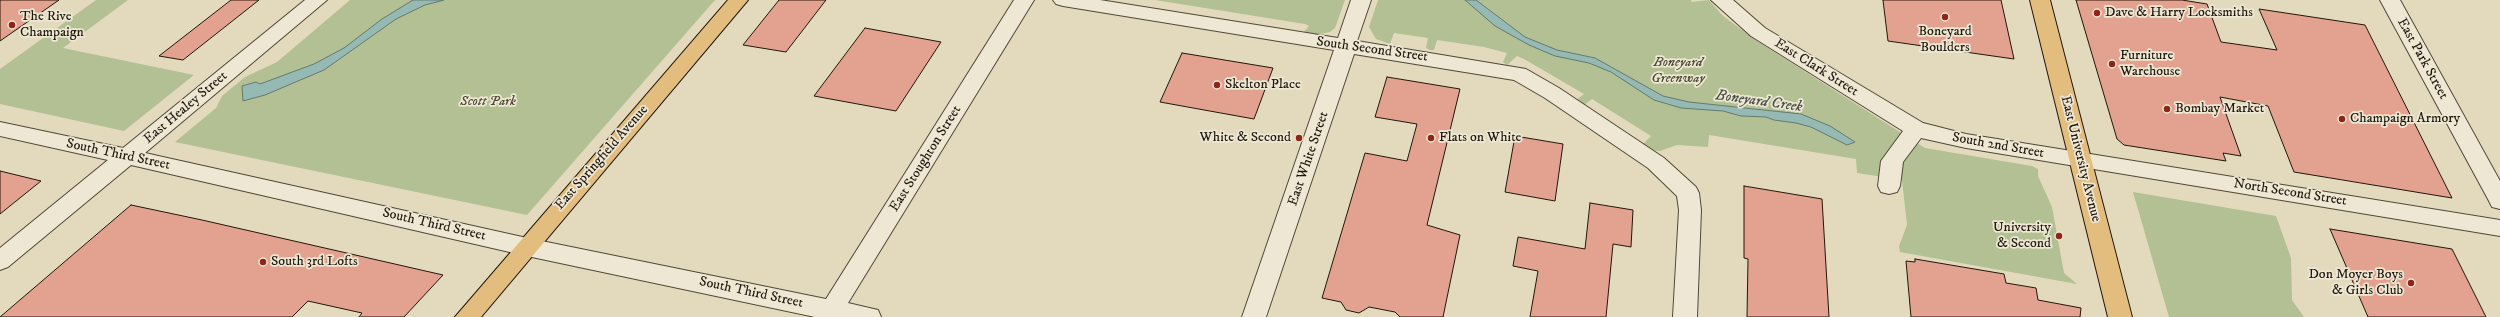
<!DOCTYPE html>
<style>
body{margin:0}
canvas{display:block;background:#e3dabd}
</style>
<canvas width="2500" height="317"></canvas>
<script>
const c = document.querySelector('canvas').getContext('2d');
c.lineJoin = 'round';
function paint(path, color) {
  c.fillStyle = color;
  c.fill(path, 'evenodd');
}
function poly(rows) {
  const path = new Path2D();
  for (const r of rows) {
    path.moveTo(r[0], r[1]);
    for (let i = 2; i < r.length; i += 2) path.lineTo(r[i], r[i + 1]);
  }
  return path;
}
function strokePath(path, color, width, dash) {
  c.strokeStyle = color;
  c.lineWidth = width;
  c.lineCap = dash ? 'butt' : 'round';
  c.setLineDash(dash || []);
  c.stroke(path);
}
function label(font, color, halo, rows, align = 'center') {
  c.font = font + ' "IM FELL DW Pica",serif';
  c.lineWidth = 3.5;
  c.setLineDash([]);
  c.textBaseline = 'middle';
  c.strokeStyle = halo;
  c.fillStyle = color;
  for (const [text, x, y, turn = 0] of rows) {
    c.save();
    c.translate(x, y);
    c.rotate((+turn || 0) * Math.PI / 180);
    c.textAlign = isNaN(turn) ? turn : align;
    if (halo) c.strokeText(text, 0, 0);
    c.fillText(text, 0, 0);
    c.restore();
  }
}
const green = poly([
 [96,0,128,0,63,48,194,75,124,131,0,104,0,69],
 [350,0,715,0,527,215,175,142,216,108,222,96,245,77,277,62],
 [1155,0,1345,0,1335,28,1330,32,1316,35,1303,33,1309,26,1305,24],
 [1378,0,1691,0,1692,2,1709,0,1723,16,1757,41,1925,148,2032,166,2038,169,2038,176,2052,207,2064,273,2077,284,1900,252,1899,246,1907,225,1902,180,1857,173,1856,159,1709,135,1708,147,1677,145,1660,151,1648,150,1642,145,1651,136,1592,99,1583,106,1575,101,1584,94,1524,59,1517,56,1507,65,1503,62,1507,53,1484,47,1437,40,1434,50,1430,50,1426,48,1428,38,1394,33,1390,44,1376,39,1369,27],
 [2133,192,2276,216,2291,258,2292,300,2304,317,2169,317]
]);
const water = poly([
 [413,0,444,0,425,5,396,19,324,70,265,95,243,101,242,86,256,82,260,84,314,64,344,48,382,19,413,0],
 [1465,0,1476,0,1525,37,1557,50,1595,58,1663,96,1689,102,1801,114,1830,126,1855,142,1847,145,1811,127,1796,123,1774,120,1766,117,1741,116,1723,111,1681,108,1654,100,1611,72,1589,63,1555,56,1529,45,1495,26,1465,0]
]);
const building = poly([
 [0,0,59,0,0,41,0,0],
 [231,0,259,0,183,60,159,56,231,0],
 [779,0,826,0,786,52,743,45,779,0],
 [1883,0,2001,0,2014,59,1888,41,1883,0],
 [2076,0,2182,0,2207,4,2221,42,2277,50,2259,9,2365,25,2452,198,2294,172,2268,106,2220,97,2241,156,2223,153,2226,161,2124,145,2117,139,2076,0],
 [865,28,941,42,896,111,814,96,865,28],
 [1182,53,1273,68,1254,119,1160,102,1182,53],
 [1387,77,1460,89,1427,225,1460,235,1443,317,1400,317,1395,312,1369,307,1359,313,1346,310,1341,302,1322,298,1365,153,1407,161,1417,124,1375,117,1387,77],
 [1515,136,1563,144,1555,201,1505,192,1515,136],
 [0,171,41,181,0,214,0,171],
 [1744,186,1822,199,1829,317,1747,317,1748,259,1744,258,1744,186],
 [1590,203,1633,210,1631,247,1613,244,1606,317,1530,317,1538,271,1513,266,1518,237,1585,249,1590,203],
 [131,205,202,220,443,275,404,317,359,317,362,313,308,301,292,317,0,317,131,205],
 [2330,229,2452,249,2486,317,2368,317,2330,229],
 [1915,259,2004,274,2006,283,2036,288,2038,300,2081,308,2080,317,1911,317,1906,261,1915,262,1915,259]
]);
const minor = poly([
 [305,0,327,0,145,153,527,238,826,299,1014,0,1034,0,848,303,878,310,881,317,815,317,527,256,131,165,8,267,0,270,0,248,108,160,0,136,0,122,123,148,305,0],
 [1053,0,1100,0,1338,38,1351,0,1371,0,1357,41,1526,69,1559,88,1664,158,1696,187,1699,193,1701,210,1697,317,1673,317,1679,210,1677,196,1648,168,1545,98,1514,80,1354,54,1266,317,1242,317,1334,50,1063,6,1056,4,1053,0],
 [1711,0,1733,0,1765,28,1923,123,1966,134,2500,220,2500,236,1966,148,1921,138,1903,162,1900,186,1897,192,1889,194,1881,192,1878,186,1881,161,1903,131,1751,36,1711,0],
 [2380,0,2400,0,2500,181,2500,209,2492,207,2489,201,2380,0]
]);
const major = poly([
 [728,0,748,0,481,317,455,317,728,0],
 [2030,0,2050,0,2132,317,2108,317,2030,0]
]);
const markers = [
 [2097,13,4,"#8f2418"],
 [1945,17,4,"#8f2418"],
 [12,25,4,"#8f2418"],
 [2112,64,4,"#8f2418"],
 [1217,85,4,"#8f2418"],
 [2167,109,4,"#8f2418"],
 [2342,119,4,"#8f2418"],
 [1299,138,4,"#8f2418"],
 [1431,138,4,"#8f2418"],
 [2059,236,4,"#8f2418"],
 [263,262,4,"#8f2418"],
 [2411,283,4,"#8f2418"]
];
const poiNames = [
 ["Dave & Harry Locksmiths",2105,13],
 ["The Rive",20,17],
 ["Champaign",20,33],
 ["Boneyard",1945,32,"center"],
 ["Boulders",1945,48,"center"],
 ["Furniture",2120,56],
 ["Warehouse",2120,72],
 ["Skelton Place",1225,85],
 ["Bombay Market",2175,109],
 ["Champaign Armory",2350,119],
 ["White & Second",1291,138,"right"],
 ["Flats on White",1439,138],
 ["University",2051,228,"right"],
 ["& Second",2051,244,"right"],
 ["South 3rd Lofts",271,262],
 ["Don Moyer Boys",2403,275,"right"],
 ["& Girls Club",2403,291,"right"]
];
const streetNames = [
 ["South Second Street",1372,50,8],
 ["East Park Street",2422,59,61],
 ["East Clark Street",1816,68,32],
 ["East Healey Street",186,108,-40],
 ["South 2nd Street",1998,146,10],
 ["South Third Street",118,155,12],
 ["East Springfield Avenue",602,158,-49],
 ["East Stoughton Street",926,159,-58],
 ["East White Street",1309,159,-71],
 ["East University Avenue",2080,159,76],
 ["North Second Street",2290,193,9],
 ["South Third Street",434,225,13],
 ["South Third Street",751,293,12]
];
const parkNames = [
 ["Boneyard",1678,63],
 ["Greenway",1678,79],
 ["Scott Park",488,102]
];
const waterNames = [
 ["Boneyard Creek",1759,102,8]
];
paint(green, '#b2c093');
paint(water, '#95bab3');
strokePath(water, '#667970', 1);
paint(building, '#e3a28f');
strokePath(building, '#20170c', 1);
strokePath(minor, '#514838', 2);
strokePath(major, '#20170c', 2);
paint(minor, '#ede7d4');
paint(major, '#e2bd7e');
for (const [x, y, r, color] of markers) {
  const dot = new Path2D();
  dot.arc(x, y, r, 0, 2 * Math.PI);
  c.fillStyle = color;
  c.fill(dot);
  strokePath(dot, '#ede7d4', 1.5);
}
label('14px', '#20170c', '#ede7d4', poiNames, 'left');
label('14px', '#20170c', '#ede7d4', streetNames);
label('italic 14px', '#4c4a34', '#ede7d4', parkNames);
label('italic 15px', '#495046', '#ede7d4', waterNames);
</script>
